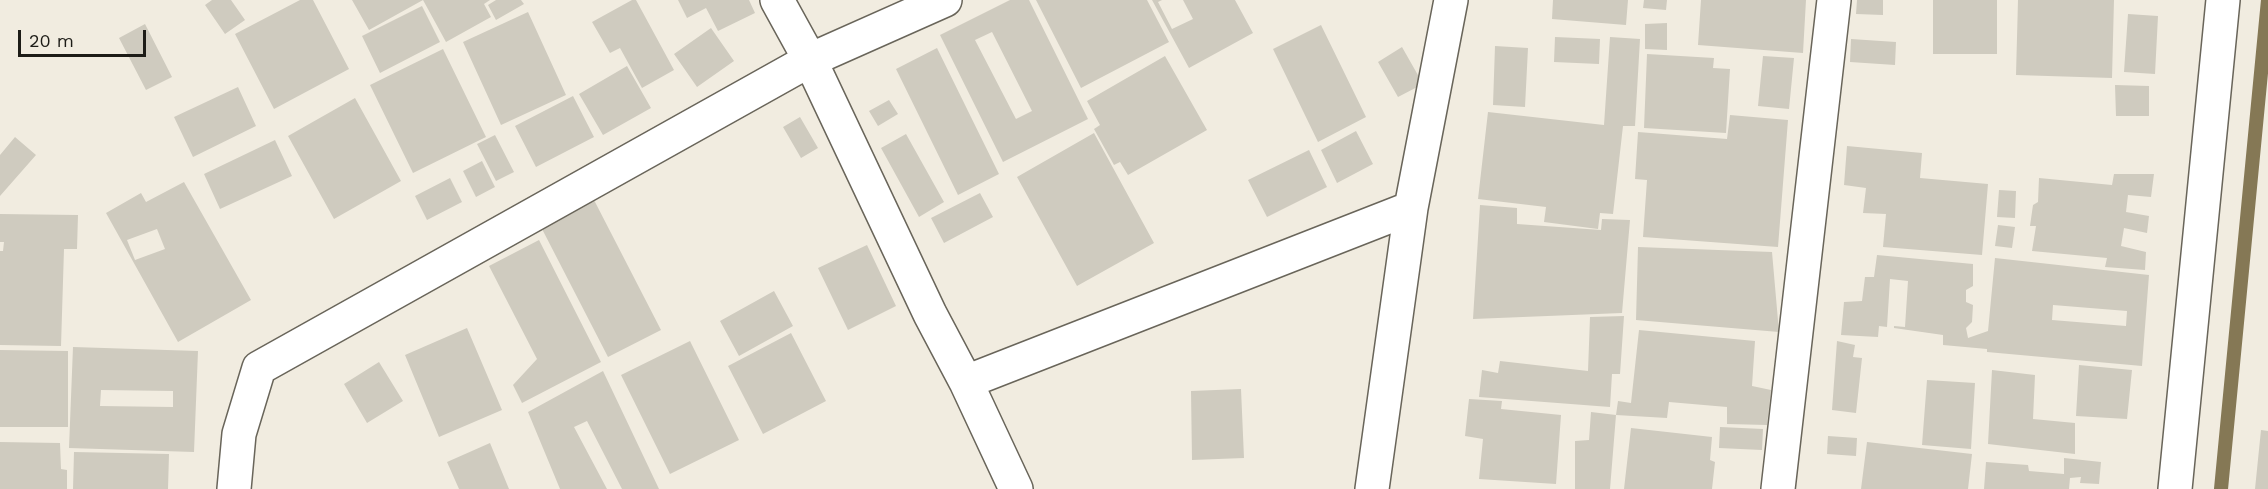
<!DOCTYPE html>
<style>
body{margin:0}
#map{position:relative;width:2268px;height:489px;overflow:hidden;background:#f1ece0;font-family:"Work Sans",sans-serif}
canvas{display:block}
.scale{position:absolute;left:18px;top:30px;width:128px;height:27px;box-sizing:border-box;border:3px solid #1d1c17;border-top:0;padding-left:8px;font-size:18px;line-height:21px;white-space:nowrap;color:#1d1c17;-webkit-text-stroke:4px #f1ece0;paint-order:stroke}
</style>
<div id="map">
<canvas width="2268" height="489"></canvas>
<div class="scale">20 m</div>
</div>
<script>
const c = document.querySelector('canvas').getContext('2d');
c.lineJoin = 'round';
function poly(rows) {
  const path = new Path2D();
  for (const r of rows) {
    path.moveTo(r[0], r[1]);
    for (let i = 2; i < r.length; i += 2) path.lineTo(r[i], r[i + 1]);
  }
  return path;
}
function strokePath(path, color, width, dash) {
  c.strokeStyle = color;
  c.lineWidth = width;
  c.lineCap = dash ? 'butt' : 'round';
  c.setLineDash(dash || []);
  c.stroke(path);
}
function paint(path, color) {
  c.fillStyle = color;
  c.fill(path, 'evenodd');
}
const stream = poly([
 [2221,489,2268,0]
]);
const building = poly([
 [212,0,231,0,245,20,225,34,205,5],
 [300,0,313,0,349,69,274,109,235,34],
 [352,0,423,0,369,30],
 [423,0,490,0,484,4,491,17,446,42],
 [496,0,521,0,524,4,496,20,488,5],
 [632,0,636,0,674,70,642,88,620,48,610,53,592,22],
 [678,0,749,0,755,13,718,31,706,8,687,18],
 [1010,0,1029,0,1088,119,1003,162,940,35],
 [992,32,1032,111,1016,119,975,40],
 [1036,0,1147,0,1169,42,1081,88],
 [1152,0,1162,0,1158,2,1172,29,1193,19,1183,0,1235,0,1253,33,1189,68],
 [1553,0,1628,0,1626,25,1552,19],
 [1644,0,1667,0,1666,10,1643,8],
 [1701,0,1806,0,1803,53,1698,45],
 [1857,0,1883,0,1883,15,1856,14],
 [1933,0,1997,0,1997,54,1933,54],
 [2018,0,2114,0,2112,78,2016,75],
 [422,6,440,42,380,73,362,36],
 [528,12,566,95,501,125,463,42],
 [2128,14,2158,16,2155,74,2124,72],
 [1667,23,1667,50,1645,49,1645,24],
 [145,24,172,77,146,90,119,38],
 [1321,25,1366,117,1318,142,1273,49],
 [711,28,734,61,697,87,674,54],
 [1555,37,1600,39,1599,64,1554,62],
 [1610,37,1640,39,1635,126,1623,126,1613,214,1600,213,1598,229,1544,222,1546,207,1478,199,1488,112,1604,125],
 [1851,39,1896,42,1895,65,1850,62],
 [1495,46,1528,48,1525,107,1493,105],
 [1402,47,1423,84,1398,97,1378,62],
 [937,48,999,174,958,195,896,69],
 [443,49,486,137,413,173,370,85],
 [1647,54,1714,58,1713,68,1730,69,1726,133,1644,128],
 [1165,56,1207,130,1128,175,1120,162,1114,165,1094,129,1100,125,1087,101],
 [1763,56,1794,58,1789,109,1758,106],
 [627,66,651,108,603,135,579,94],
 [2115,85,2149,86,2149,116,2116,116],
 [238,87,256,126,193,157,174,117],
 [573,96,594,137,536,167,515,126],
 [355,98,401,181,334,219,288,136],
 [889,100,898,114,878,126,869,111],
 [1730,115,1788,120,1778,247,1643,237,1647,180,1635,179,1638,132,1727,139],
 [800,117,818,148,801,158,783,127],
 [1356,131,1373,164,1337,183,1321,150],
 [1094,133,1154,243,1077,286,1017,177],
 [906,134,944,202,919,217,881,148],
 [495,135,514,172,496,181,477,144],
 [15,137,36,155,0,196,0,155],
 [275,140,292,176,220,209,204,174],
 [1847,146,1922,153,1920,178,1988,184,1982,255,1883,247,1886,214,1863,213,1866,188,1844,185],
 [1309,150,1327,187,1267,217,1248,180],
 [482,161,495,187,476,197,463,171],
 [2114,174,2154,174,2151,197,2128,195,2126,212,2149,216,2147,233,2124,228,2121,246,2146,252,2145,270,2105,267,2107,258,2032,251,2036,226,2030,226,2033,205,2038,202,2039,178,2112,185],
 [450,178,462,202,427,220,415,196],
 [184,182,251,300,178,342,106,213,141,193,146,202],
 [157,229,165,249,135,260,127,240],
 [1999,190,2016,191,2015,218,1997,217],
 [980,193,993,217,944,243,931,218],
 [594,200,661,330,608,357,541,227],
 [1480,205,1517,208,1517,224,1601,230,1602,219,1630,220,1622,313,1473,319],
 [0,214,78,215,77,249,64,249,61,346,0,345,0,251,3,251,4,242,0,242],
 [1998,225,2015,227,2012,248,1995,246],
 [539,240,601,362,522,403,513,385,537,359,489,266],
 [867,245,896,306,848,330,818,268],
 [1638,247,1772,252,1779,332,1636,320],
 [1877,255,1973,264,1973,286,1966,290,1966,302,1973,305,1972,322,1966,328,1968,338,1988,331,1995,258,2149,275,2142,366,1987,352,1987,349,1943,345,1943,335,1894,328,1894,326,1905,327,1908,281,1890,279,1887,327,1879,326,1878,337,1841,335,1844,302,1862,301,1865,277,1874,277],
 [2053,305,2127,311,2126,326,2052,320],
 [774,291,793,326,739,356,720,321],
 [1624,316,1620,374,1612,374,1610,407,1479,397,1482,370,1498,373,1500,361,1588,371,1590,317],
 [467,328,502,410,439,437,405,355],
 [1639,330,1755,341,1752,386,1771,390,1767,425,1727,424,1727,407,1669,402,1667,418,1616,415,1618,401,1631,403],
 [791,333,826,401,763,434,728,366],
 [690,341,739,440,670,474,621,375],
 [1837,341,1855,345,1853,357,1862,358,1856,413,1832,410],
 [73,347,198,351,194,452,69,448],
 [101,390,173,391,173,407,100,406],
 [0,350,68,351,68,427,0,427],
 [379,362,403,401,367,423,344,384],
 [2079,365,2132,370,2127,419,2076,416],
 [1992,370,2035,375,2033,419,2075,423,2075,454,1988,444],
 [603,371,659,489,622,489,587,421,574,427,607,489,560,489,528,412],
 [1927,380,1975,383,1971,449,1922,445],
 [1241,389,1244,458,1192,460,1191,391],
 [1469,399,1502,401,1501,409,1561,415,1556,484,1479,479,1483,439,1465,436],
 [1591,412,1616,415,1610,489,1575,489,1575,441,1589,440],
 [1720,427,1763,429,1762,450,1719,448],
 [1631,428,1712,437,1710,460,1715,462,1712,489,1624,489],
 [2261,430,2268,431,2268,489,2255,489],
 [1828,436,1857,438,1856,456,1827,454],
 [0,442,60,443,61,469,67,470,67,489,0,489],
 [1867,442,1972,454,1968,489,1861,489],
 [490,443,509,489,459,489,447,462],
 [74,452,169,454,168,489,73,489],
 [2064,458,2101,462,2099,484,2080,483,2081,477,2070,478,2069,489,1984,489,1986,462,2028,465,2029,471,2064,474]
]);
const minor = poly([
 [777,0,810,60,930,314,966,382,1016,489],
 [966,382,1411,208],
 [234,489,239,434,259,368,810,60,945,0],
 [1372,489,1411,208,1451,0],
 [1778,489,1834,0]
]);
const tertiary = poly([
 [2175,489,2223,0]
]);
strokePath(stream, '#857855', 14);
paint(building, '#cfcbbf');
strokePath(minor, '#69655a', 36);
strokePath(tertiary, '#69655a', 36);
strokePath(minor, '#fff', 33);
strokePath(tertiary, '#fff', 33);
</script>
